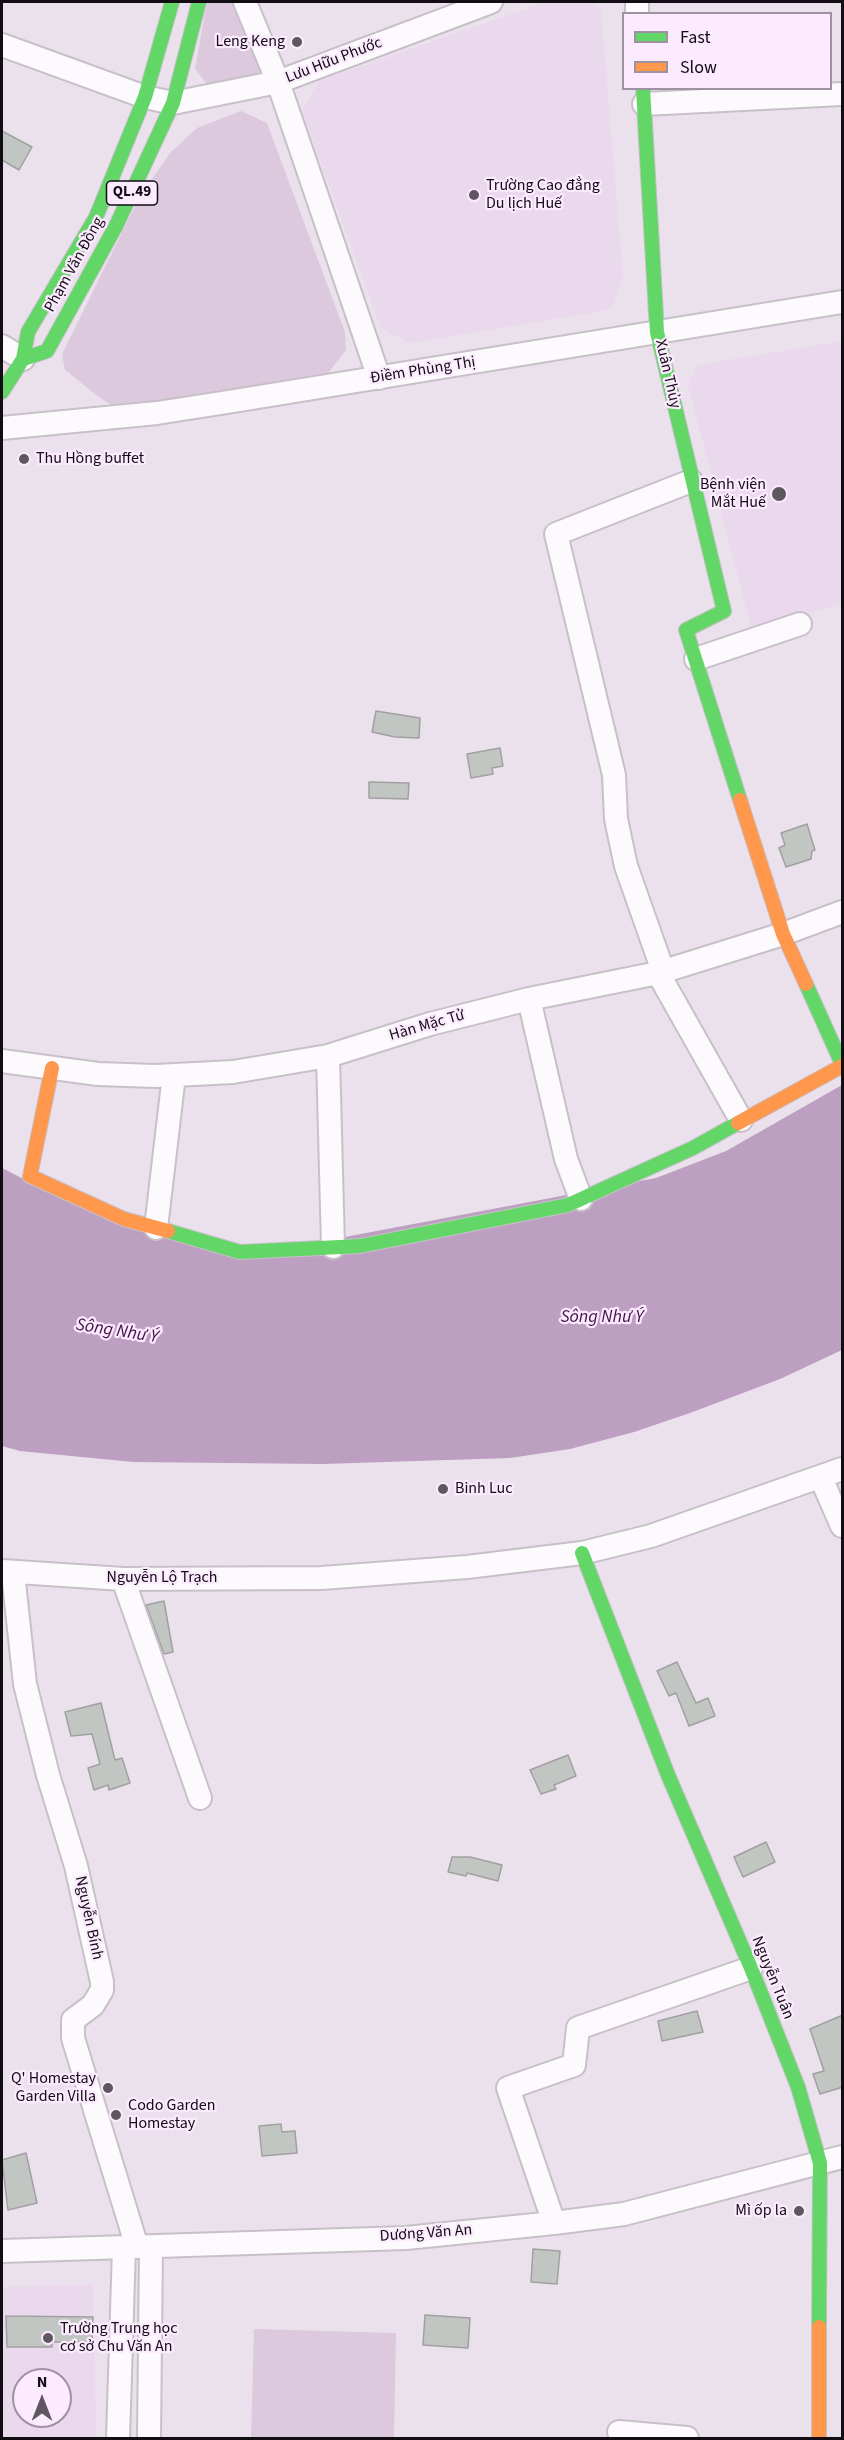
<!DOCTYPE html>
<meta charset="utf-8">
<style>
body{margin:0}
#map{position:relative;width:844px;height:2440px;overflow:hidden;background:#ebe1ec;font-family:"Source Sans 3",sans-serif}
canvas{display:block}
.frame{position:absolute;inset:0;border:3px solid #120c13;pointer-events:none}
.legend{position:absolute;left:622px;top:12px;width:210px;height:78px;box-sizing:border-box;background:#fceafe;border:2px solid #9e91a0;margin:0;padding:8px 10px;list-style:none;font-size:18px;color:#120c13}
.legend li{display:flex;align-items:center;gap:12px;height:30px}
.legend b{width:30px;border:2px solid #9e91a0}
.north{position:absolute;left:12px;top:2368px;width:60px;height:60px;box-sizing:border-box;background:#fceafe;border:2px solid #9e91a0;border-radius:50%;rotate:0deg;font-size:16px;font-weight:700;line-height:24px;text-align:center;color:#120c13}
.north::after{content:'';display:block;margin:auto;width:21px;height:27px;background:#5e575f;clip-path:polygon(50% 0,100% 100%,50% 72%,0 100%)}
</style>
<div id="map">
<canvas width="844" height="2440"></canvas>
<div class="frame"></div>
<ul class="legend">
<li><b style="height:8px;background:#63d668"></b>Fast</li>
<li><b style="height:8px;background:#ff974d"></b>Slow</li>
</ul>
<div class="north">N</div>
</div>
<script>
const c = document.querySelector('canvas').getContext('2d');
c.lineJoin = 'round';
function paint(path, color) {
  c.fillStyle = color;
  c.fill(path, 'evenodd');
}
function poly(rows) {
  const path = new Path2D();
  for (const r of rows) {
    path.moveTo(r[0], r[1]);
    for (let i = 2; i < r.length; i += 2) path.lineTo(r[i], r[i + 1]);
  }
  return path;
}
function strokePath(path, color, width, dash) {
  c.strokeStyle = color;
  c.lineWidth = width;
  c.lineCap = dash ? 'butt' : 'round';
  c.setLineDash(dash || []);
  c.stroke(path);
}
function label(font, color, halo, rows, align = 'center') {
  c.font = font + ' "Source Sans 3",sans-serif';
  c.lineWidth = 4.5;
  c.setLineDash([]);
  c.textBaseline = 'middle';
  c.strokeStyle = halo;
  c.fillStyle = color;
  for (const [text, x, y, turn = 0] of rows) {
    c.save();
    c.translate(x, y);
    c.rotate((+turn || 0) * Math.PI / 180);
    c.textAlign = isNaN(turn) ? turn : align;
    if (halo) c.strokeText(text, 0, 0);
    c.fillText(text, 0, 0);
    c.restore();
  }
}
const built = poly([
 [546,2,592,2,601,9,623,277,612,309,409,343,381,328,302,112,319,81],
 [842,341,842,603,752,630,688,385,697,365],
 [93,2285,96,2438,2,2438,2,2287],
 [24,2380,60,2380,60,2416,24,2416]
]);
const green = poly([
 [207,2,235,2,264,67,253,78,225,86,206,83,195,69],
 [241,111,267,123,345,332,346,350,328,373,117,408,100,398,65,370,62,354,139,198,170,153,197,128],
 [254,2329,396,2333,394,2438,251,2438]
]);
const water = poly([
 [842,1085,842,1350,780,1379,690,1413,634,1432,570,1449,510,1458,323,1464,133,1462,20,1451,2,1446,2,1168,61,1198,266,1252,656,1178,726,1151]
]);
const building = poly([
 [2,131,32,147,19,170,2,160,2,131],
 [376,711,420,718,419,738,395,737,372,732,376,711],
 [500,748,503,766,492,768,493,774,471,778,467,754,500,748],
 [369,782,409,783,408,799,369,798,369,782],
 [807,824,815,850,812,851,811,859,786,867,779,848,785,845,781,833,807,824],
 [164,1601,173,1652,164,1654,146,1605,164,1601],
 [677,1662,696,1703,708,1698,715,1716,689,1726,676,1693,669,1696,657,1671,677,1662],
 [101,1703,115,1760,122,1758,130,1783,109,1790,108,1785,94,1790,88,1768,100,1764,92,1734,71,1736,65,1712,101,1703],
 [568,1755,576,1776,554,1785,556,1789,541,1794,530,1770,568,1755],
 [766,1842,775,1862,743,1877,734,1857,766,1842],
 [452,1857,470,1857,502,1865,498,1881,467,1873,466,1876,448,1872,452,1857],
 [697,2011,703,2032,662,2041,658,2021,697,2011],
 [843,2015,843,2087,820,2094,813,2074,824,2071,810,2029,843,2015],
 [281,2124,282,2132,295,2131,297,2153,262,2156,259,2126,281,2124],
 [26,2153,37,2203,8,2210,2,2160,26,2153],
 [533,2249,560,2251,557,2284,531,2282,533,2249],
 [425,2315,470,2318,468,2348,423,2345,425,2315],
 [6,2316,93,2317,92,2342,52,2342,52,2347,7,2347,6,2316]
]);
const street = poly([
 [245,2,278,82,379,378],
 [637,2,637,14],
 [2,45,145,97,173,103,278,82,491,2],
 [644,104,842,94],
 [2,346,23,359],
 [2,428,157,413,234,401,842,302],
 [696,659,800,624],
 [663,971,626,866,616,819,614,775,556,534,691,481],
 [658,973,741,1120],
 [529,999,566,1159,581,1199],
 [328,1056,333,1247],
 [2,1061,98,1074,155,1076,233,1072,328,1056,430,1024,529,999,658,973,783,934,842,912],
 [156,1228,174,1075],
 [821,1478,842,1526],
 [2,1571,123,1579,322,1578,467,1567,582,1553,651,1536,842,1469],
 [13,1573,25,1684,48,1775,76,1866,102,1982,102,1990,93,2005,73,2020,73,2038,137,2247],
 [123,1579,200,1798],
 [554,2223,508,2088,574,2065,578,2028,751,1968],
 [2,2251,406,2238,554,2223,624,2214,842,2157],
 [619,2432,687,2438],
 [118,2438,124,2248],
 [149,2438,151,2247]
]);
const fast = poly([
 [643,88,657,332,724,611,686,630,740,800],
 [23,359,47,351,116,226,173,103,199,2],
 [2,392,23,359,28,332,96,217,145,97,172,2],
 [806,984,842,1064],
 [168,1231,240,1252,360,1246,568,1205,693,1148,738,1123],
 [582,1553,668,1775,751,1968,798,2087,820,2163,819,2327]
]);
const slow = poly([
 [740,800,783,934,806,984],
 [52,1068,30,1176,124,1219,168,1231],
 [738,1123,842,1066],
 [819,2438,819,2327]
]);
const markers = [
 [297,42,6,"#5e575f"],
 [474,195,6,"#5e575f"],
 [24,459,6,"#5e575f"],
 [779,494,8,"#5e575f"],
 [443,1489,6,"#5e575f"],
 [108,2088,6,"#5e575f"],
 [116,2115,6,"#5e575f"],
 [799,2211,6,"#5e575f"],
 [48,2338,6,"#5e575f"]
];
const shields = [
 [132,193,51]
];
const shieldNames = [
 ["QL.49",132,193]
];
const poiNames = [
 ["Leng Keng",285,42,"right"],
 ["Trường Cao đẳng",486,186],
 ["Du lịch Huế",486,204],
 ["Thu Hồng buffet",36,459],
 ["Bệnh viện",766,485,"right"],
 ["Mắt Huế",766,503,"right"],
 ["Binh Luc",455,1489],
 ["Q' Homestay",96,2079,"right"],
 ["Garden Villa",96,2097,"right"],
 ["Codo Garden",128,2106],
 ["Homestay",128,2124],
 ["Mì ốp la",787,2211,"right"],
 ["Trường Trung học",60,2329],
 ["cơ sở Chu Văn An",60,2347]
];
const streetNames = [
 ["Lưu Hữu Phước",334,61,-21],
 ["Phạm Văn Đồng",75,265,-61],
 ["Điềm Phùng Thị",423,371,-9],
 ["Xuân Thủy",667,374,77],
 ["Hàn Mặc Tử",427,1026,-16],
 ["Nguyễn Lộ Trạch",162,1578],
 ["Nguyễn Bính",88,1918,78],
 ["Nguyễn Tuân",772,1978,68],
 ["Dương Văn An",426,2234,-4]
];
const waterNames = [
 ["Sông Như Ý",602,1318],
 ["Sông Như Ý",117,1332,9]
];
paint(built, '#ead8ec');
paint(green, '#dcc9de');
paint(water, '#bd9fc1');
paint(building, '#c2c6c3');
strokePath(building, '#a1a0a1', 1.5);
strokePath(street, '#c8c0c9', 26);
strokePath(fast, '#c8c0c9', 16);
strokePath(slow, '#c8c0c9', 16);
strokePath(street, '#fcfafc', 22);
strokePath(fast, '#63d668', 14);
strokePath(slow, '#ff974d', 14);
for (const [x, y, r, color] of markers) {
  const dot = new Path2D();
  dot.arc(x, y, r, 0, 2 * Math.PI);
  c.fillStyle = color;
  c.fill(dot);
  strokePath(dot, '#fceafe', 2);
}
for (const [x, y, w] of shields) {
  const box = new Path2D();
  box.roundRect(x - w / 2, y - 12, w, 24, 4.5);
  c.fillStyle = '#fceafe';
  c.fill(box);
  strokePath(box, '#120c13', 1.5);
}
label('bold 15px', '#120c13', null, shieldNames);
label('16px', '#120c13', '#fceafe', poiNames, 'left');
label('16px', '#120c13', '#fceafe', streetNames);
label('italic 18px', '#411148', '#fceafe', waterNames);
</script>
